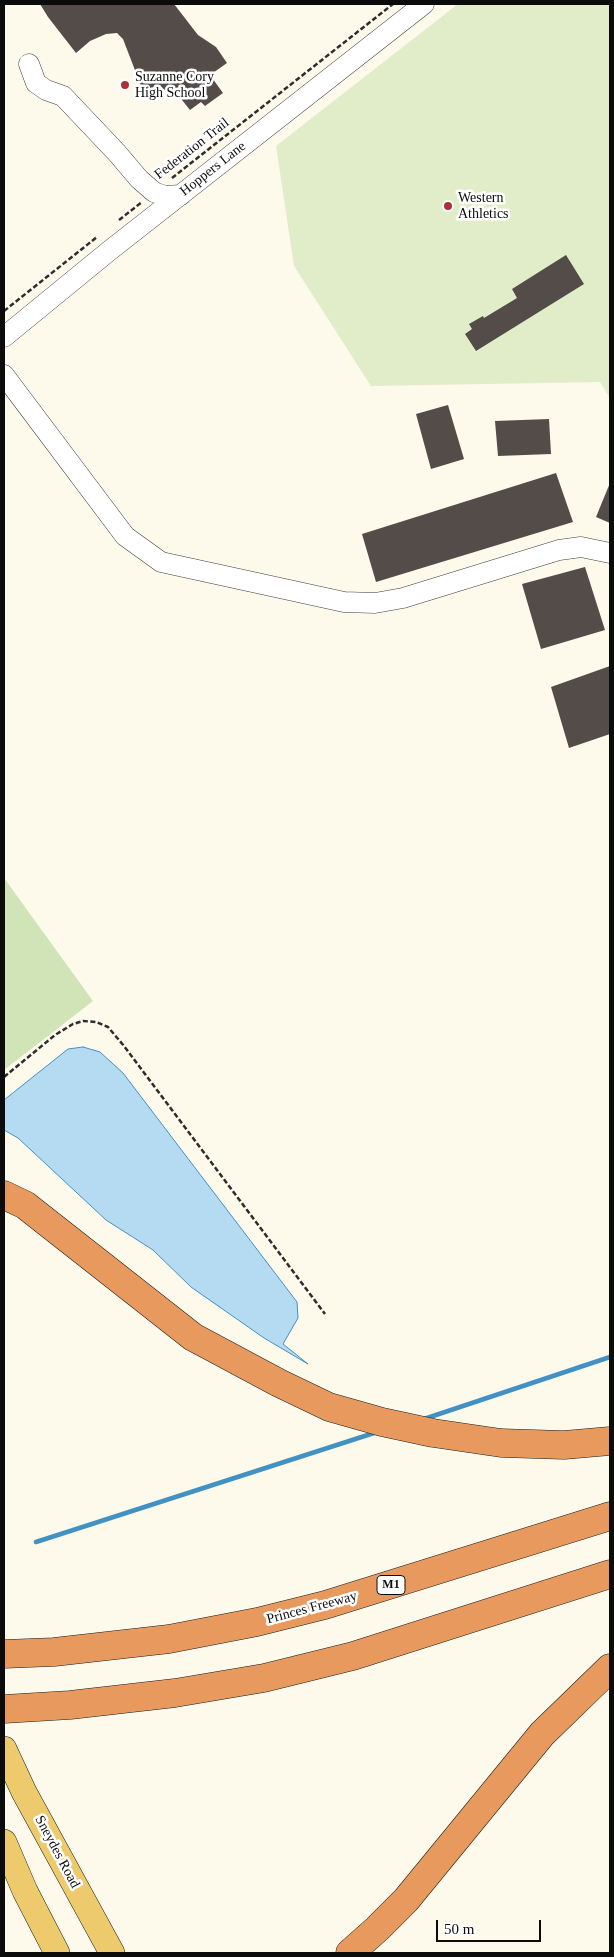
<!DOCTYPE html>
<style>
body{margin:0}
#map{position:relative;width:614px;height:1957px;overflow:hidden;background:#fdf9eb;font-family:"Times New Roman",serif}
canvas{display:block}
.frame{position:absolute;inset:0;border:5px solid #0b0b0b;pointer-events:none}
.scale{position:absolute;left:436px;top:1920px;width:105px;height:22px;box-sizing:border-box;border:2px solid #0b0b0b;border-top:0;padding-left:6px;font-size:15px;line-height:18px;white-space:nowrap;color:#0b0b0b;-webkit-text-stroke:4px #fff;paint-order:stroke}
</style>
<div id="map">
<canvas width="614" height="1957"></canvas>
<div class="frame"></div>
<div class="scale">50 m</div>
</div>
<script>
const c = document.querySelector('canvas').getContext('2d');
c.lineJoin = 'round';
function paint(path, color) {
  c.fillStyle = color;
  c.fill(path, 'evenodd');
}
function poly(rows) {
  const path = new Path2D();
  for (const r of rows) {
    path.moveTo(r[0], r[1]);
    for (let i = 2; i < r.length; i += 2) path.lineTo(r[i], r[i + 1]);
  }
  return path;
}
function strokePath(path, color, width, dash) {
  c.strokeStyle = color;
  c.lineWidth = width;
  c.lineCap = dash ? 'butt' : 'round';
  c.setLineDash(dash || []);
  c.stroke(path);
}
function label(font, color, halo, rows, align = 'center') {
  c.font = font + ' "Times New Roman",serif';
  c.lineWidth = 5;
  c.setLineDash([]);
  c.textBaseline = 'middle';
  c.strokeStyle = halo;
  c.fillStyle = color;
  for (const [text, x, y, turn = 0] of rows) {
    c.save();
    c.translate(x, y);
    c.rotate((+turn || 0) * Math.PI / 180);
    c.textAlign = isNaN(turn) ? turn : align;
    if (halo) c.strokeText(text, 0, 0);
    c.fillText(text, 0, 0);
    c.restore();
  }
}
const green = poly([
 [4,878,93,1001,4,1070]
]);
const pitch = poly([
 [458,4,610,4,610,398,600,382,371,386,294,266,276,146]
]);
const water = poly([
 [83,1047,100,1052,123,1073,297,1302,298,1318,283,1344,308,1364,264,1338,191,1287,153,1250,106,1220,18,1138,4,1130,4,1100,68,1049,83,1047]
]);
const stream = poly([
 [424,1419,610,1357],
 [36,1542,374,1433]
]);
const building = poly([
 [40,4,174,4,198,35,216,47,227,63,210,75,223,93,205,106,201,102,190,110,170,85,164,90,160,85,143,91,123,39,117,33,106,34,90,41,76,53,48,17],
 [566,255,584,284,476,351,465,334,472,329,469,324,483,316,484,318,517,298,512,289],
 [448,405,464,459,431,469,416,414],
 [549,419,551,454,498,456,495,421],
 [556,473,573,522,376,582,362,534],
 [610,483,610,523,596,517],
 [585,567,605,630,541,649,522,584],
 [610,666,610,734,569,748,551,687]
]);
const path = poly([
 [172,178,393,4],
 [119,220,142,202],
 [4,311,97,237],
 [4,1077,55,1035,73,1024,83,1021,96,1022,108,1027,124,1046,325,1314]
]);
const minor = poly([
 [29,64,36,83,46,90,63,96,117,153,139,179,154,192,165,196,181,195],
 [4,337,109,251,424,4],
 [4,375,125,536,161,562,344,602,375,603,403,598,559,550,581,547,610,553]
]);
const major = poly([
 [4,1749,24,1792,112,1953],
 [4,1842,25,1891,57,1953]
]);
const highway = poly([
 [4,1195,25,1205,193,1337,279,1383,329,1407,382,1422,433,1433,501,1443,564,1445,610,1441],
 [4,1654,54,1652,169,1639,257,1622,325,1605,610,1516],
 [4,1709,70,1705,175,1693,264,1678,353,1656,610,1574],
 [350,1953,377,1929,406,1900,542,1734,610,1668]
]);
const markers = [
 [125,85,5,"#af2f38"],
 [448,206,5,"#af2f38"]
];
const shields = [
 [391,1585,28]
];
const shieldNames = [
 ["M1",391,1585]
];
const poiNames = [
 ["Suzanne Cory",135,77],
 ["High School",135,93],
 ["Western",458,198],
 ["Athletics",458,214]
];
const streetNames = [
 ["Federation Trail",192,149,-38],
 ["Hoppers Lane",213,169,-38],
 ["Princes Freeway",312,1608,-15],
 ["Sneydes Road",57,1852,62]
];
paint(green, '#d0e4b8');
paint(pitch, '#e1ecc9');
paint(water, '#b4dbf1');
strokePath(water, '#4191c2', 1);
strokePath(stream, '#4191c2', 4.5);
paint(building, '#534c48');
strokePath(minor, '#3e3e3e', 21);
strokePath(major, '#1c1c1c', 26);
strokePath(highway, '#1c1c1c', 29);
strokePath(path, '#2d2d2d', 2.5, [5, 2.5]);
strokePath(minor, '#fff', 20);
strokePath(major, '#edca6b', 25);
strokePath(highway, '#e89a5e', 28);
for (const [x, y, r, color] of markers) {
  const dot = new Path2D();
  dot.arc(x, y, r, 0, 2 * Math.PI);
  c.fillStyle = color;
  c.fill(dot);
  strokePath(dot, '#fff', 2);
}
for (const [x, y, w] of shields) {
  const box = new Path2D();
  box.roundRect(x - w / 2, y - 9.5, w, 19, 4);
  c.fillStyle = '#fff';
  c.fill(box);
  strokePath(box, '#0b0b0b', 1);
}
label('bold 12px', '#0b0b0b', null, shieldNames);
label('14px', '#0b0b0b', '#fff', poiNames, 'left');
label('14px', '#0b0b0b', '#fff', streetNames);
</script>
